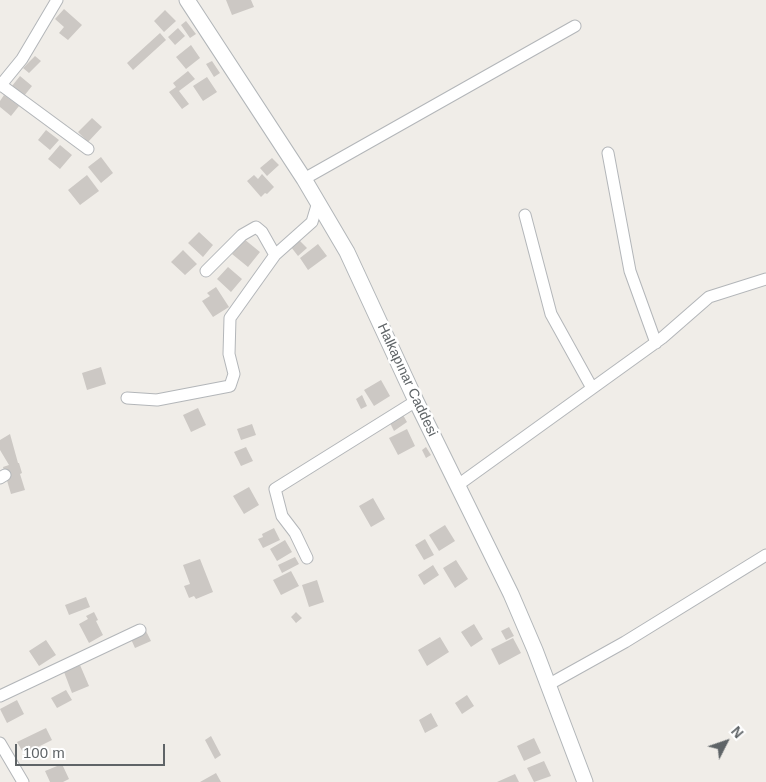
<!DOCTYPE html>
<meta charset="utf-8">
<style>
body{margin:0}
#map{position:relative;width:766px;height:782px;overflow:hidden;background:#f0ede8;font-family:Helvetica,sans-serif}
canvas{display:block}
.north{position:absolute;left:701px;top:717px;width:50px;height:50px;-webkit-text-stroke:4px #fff;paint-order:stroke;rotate:49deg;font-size:14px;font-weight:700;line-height:20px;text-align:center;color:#5f6467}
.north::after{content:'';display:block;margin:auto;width:18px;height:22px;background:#5f6467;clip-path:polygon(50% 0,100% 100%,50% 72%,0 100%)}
.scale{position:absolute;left:15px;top:744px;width:150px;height:22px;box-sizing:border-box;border:2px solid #5f6467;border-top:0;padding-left:6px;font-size:15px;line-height:18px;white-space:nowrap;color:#5f6467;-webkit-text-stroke:4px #fff;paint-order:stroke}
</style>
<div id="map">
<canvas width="766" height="782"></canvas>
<div class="north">N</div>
<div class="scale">100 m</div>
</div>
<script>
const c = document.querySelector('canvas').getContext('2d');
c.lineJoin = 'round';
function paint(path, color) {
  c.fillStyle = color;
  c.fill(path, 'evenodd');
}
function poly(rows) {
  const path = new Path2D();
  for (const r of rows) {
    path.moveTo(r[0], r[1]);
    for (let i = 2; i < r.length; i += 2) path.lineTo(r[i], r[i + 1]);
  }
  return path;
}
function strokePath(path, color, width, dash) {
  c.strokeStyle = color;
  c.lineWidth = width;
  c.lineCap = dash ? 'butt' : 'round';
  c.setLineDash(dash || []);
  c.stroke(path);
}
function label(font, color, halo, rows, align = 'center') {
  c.font = font + ' Helvetica,sans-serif';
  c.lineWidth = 5;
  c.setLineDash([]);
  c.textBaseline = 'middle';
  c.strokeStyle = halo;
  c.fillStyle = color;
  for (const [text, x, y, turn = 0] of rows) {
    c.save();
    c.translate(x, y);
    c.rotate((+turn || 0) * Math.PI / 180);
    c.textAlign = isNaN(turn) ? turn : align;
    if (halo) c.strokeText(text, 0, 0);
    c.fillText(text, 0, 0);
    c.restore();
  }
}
const building = poly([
 [226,0,251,0,254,7,232,15],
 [64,9,82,25,68,40,59,33,64,27,55,19],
 [165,10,176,21,164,32,154,21],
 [186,21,196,34,190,38,181,25],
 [178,28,185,36,175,45,168,37],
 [160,33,166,40,133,70,127,63],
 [191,45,200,58,186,69,176,57],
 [35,56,41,61,29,73,23,68],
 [212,61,220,73,214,77,206,64],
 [188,71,195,79,179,91,189,104,182,109,169,92,176,87,173,83],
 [20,76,32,86,24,96,12,86],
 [207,77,217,92,203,101,193,86],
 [4,95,19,106,11,116,0,107,0,101],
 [92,118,102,127,88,142,78,132],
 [46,130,59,140,50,150,38,140],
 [60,145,72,155,60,169,48,159],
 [101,157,113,173,101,183,88,167],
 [272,158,279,165,267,176,260,168],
 [262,174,274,187,267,194,265,193,261,197,247,181,254,175,258,179],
 [87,175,99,191,80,205,68,190],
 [199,232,213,245,203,257,188,243],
 [244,239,260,252,248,267,232,254],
 [299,240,307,248,298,256,291,247],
 [318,244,327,256,308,270,300,258],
 [183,250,197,264,185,275,171,262],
 [228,267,242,279,231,292,217,279],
 [216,287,229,307,213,317,202,301,210,296,207,293],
 [101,367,106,384,87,390,82,373],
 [381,380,390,396,374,406,364,390],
 [362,395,367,406,361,409,356,399],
 [198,408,206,425,191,432,183,415],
 [403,415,407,422,394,431,390,423],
 [252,424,256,435,241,440,237,429],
 [407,429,415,446,398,455,389,438],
 [10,434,18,463,19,463,22,473,20,474,25,490,11,494,3,467,9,465,0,450,0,440],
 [246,447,253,461,241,466,234,452],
 [426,447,431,455,426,458,422,450],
 [249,487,259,505,244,514,233,496],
 [373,498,385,519,371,527,359,506],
 [445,525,455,541,439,551,429,535],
 [274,528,280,540,263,548,258,539,263,537,262,534],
 [425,539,434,555,424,560,415,545],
 [285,540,292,552,277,561,270,549],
 [295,557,299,564,282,573,278,565],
 [200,559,213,592,196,599,194,596,189,598,184,586,190,584,183,565],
 [456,560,468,579,455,588,443,568],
 [433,565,439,575,424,585,418,575],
 [291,571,299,586,281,595,273,580],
 [317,580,324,602,309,607,302,585],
 [86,597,90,607,69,615,65,605],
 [94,612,98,620,96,621,103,635,89,643,79,624,88,619,86,616],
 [296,612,302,618,296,623,291,617],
 [474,624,483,639,471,647,461,632],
 [509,627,514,636,506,640,501,631],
 [145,629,151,641,135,648,130,637],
 [440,637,449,652,427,666,418,650],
 [513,638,521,653,499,665,491,649],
 [46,640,56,655,39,666,29,651],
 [80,665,89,686,72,693,64,672],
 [66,690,72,700,57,708,51,698],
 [467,695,474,706,462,714,455,703],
 [17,700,24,714,7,723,0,709],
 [431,713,438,726,425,733,419,720],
 [46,728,52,740,24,754,17,742],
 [211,736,221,755,215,759,205,740],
 [534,738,541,753,524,761,517,746],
 [544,761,551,776,534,782,527,768],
 [62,764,69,779,63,782,50,782,45,771],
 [216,773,221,782,200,782],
 [515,774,519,782,497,782]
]);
const street = poly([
 [1,85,88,149],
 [0,86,22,59,57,0],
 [608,153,630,271,656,343],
 [304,179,575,26],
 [525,215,551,314,592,388],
 [206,271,242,235,256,227,262,232,275,255],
 [127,398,157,400,230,386,234,374,229,354,230,318,275,255,312,222,318,202],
 [0,478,5,475],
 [458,485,662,338,709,297,766,279],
 [307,558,295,533,282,516,275,489,416,401],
 [555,681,625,642,766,555],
 [0,696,140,630],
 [0,743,23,782]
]);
const secondary = poly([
 [187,0,304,179,347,252,416,401,511,594,535,650,585,782]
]);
const streetNames = [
 ["Halkapınar Caddesi",407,380,65]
];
paint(building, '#ccc8c4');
strokePath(street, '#b3b6b9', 13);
strokePath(secondary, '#b2b6b9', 17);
strokePath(street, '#fff', 11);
strokePath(secondary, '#fff', 15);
label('14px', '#5f6467', '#fff', streetNames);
</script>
